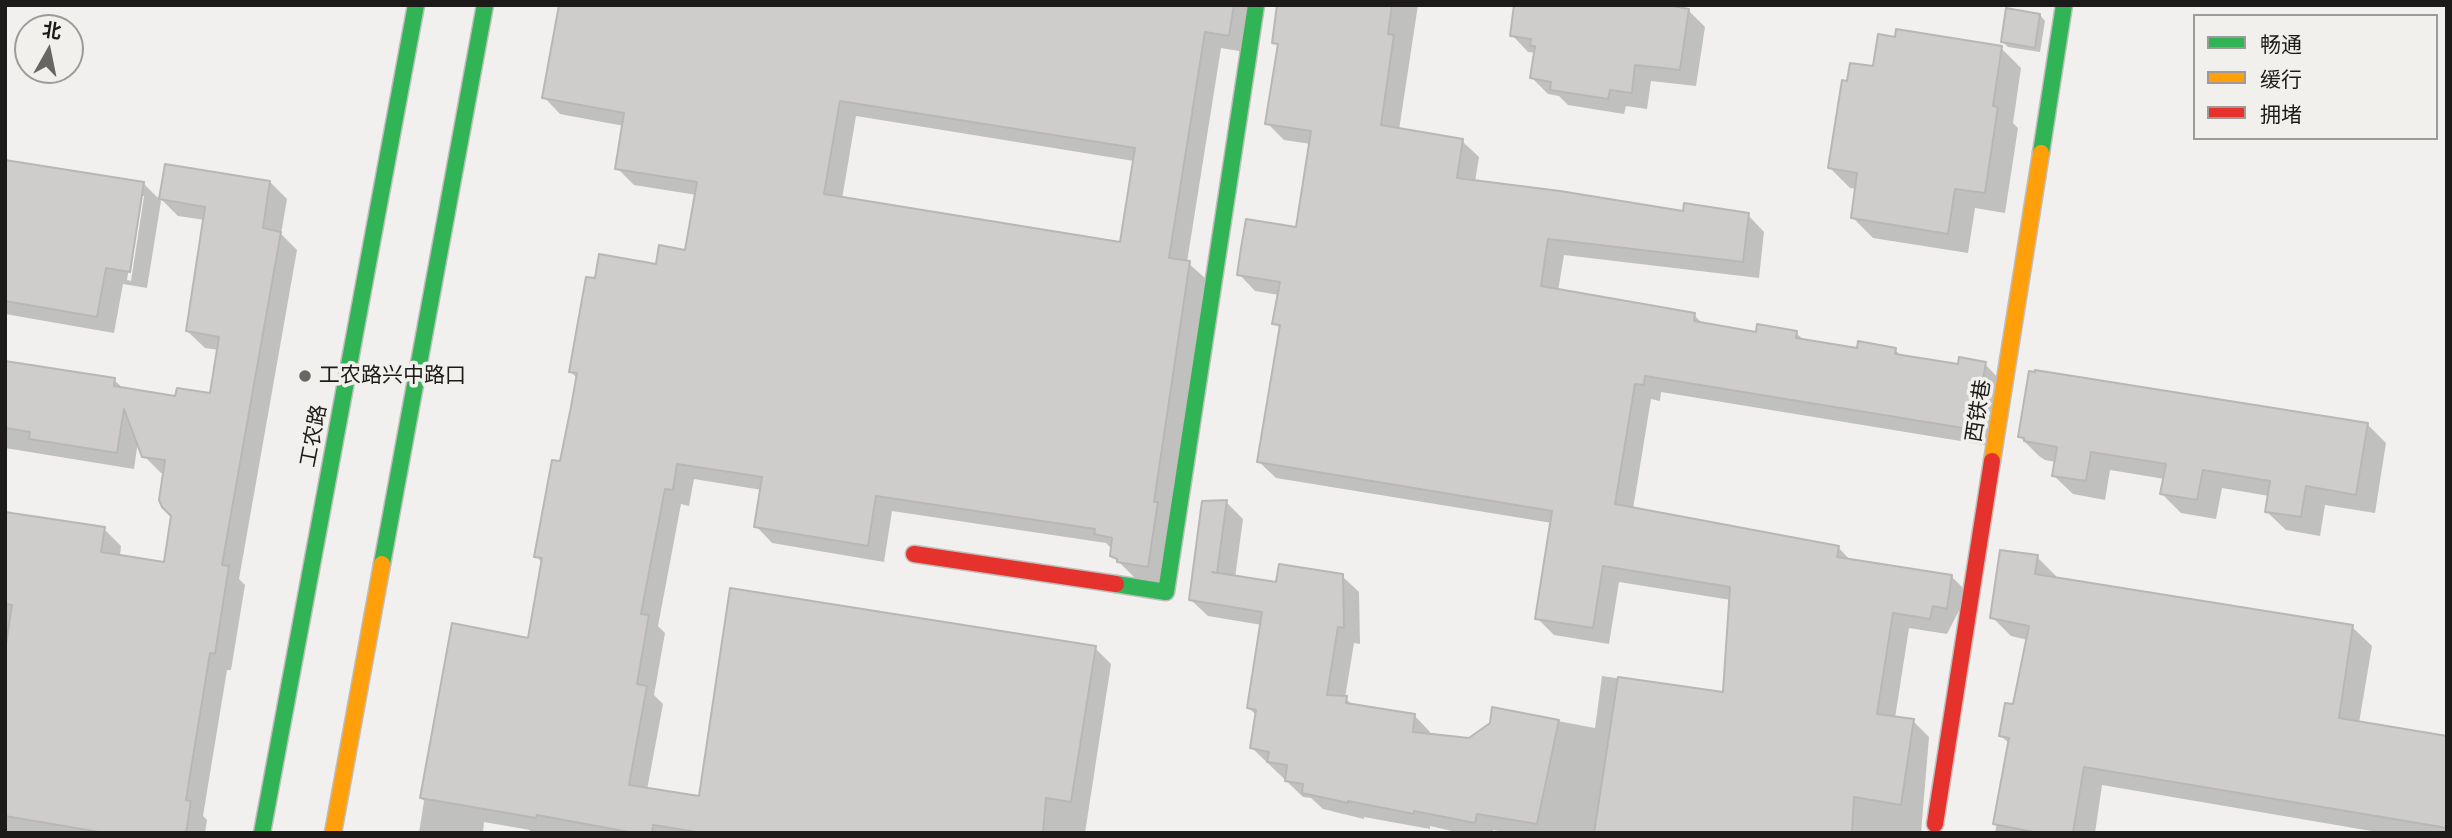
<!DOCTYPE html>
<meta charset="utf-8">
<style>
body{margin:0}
#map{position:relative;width:2452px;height:838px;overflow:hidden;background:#f1f0ee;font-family:"PT Sans","Noto Sans SC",sans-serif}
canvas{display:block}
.frame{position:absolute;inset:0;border:7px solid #1c1b1a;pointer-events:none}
.legend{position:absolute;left:2193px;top:14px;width:245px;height:126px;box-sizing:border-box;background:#f2f0ed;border:2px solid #9c9b99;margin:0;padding:9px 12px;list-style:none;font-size:21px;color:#1c1b1a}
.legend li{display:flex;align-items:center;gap:14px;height:35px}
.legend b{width:35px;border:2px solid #9c9b99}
.north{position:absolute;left:14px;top:14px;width:70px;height:70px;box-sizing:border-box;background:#f2f0ed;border:2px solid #9c9b99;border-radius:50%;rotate:9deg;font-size:19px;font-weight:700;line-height:28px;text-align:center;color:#1c1b1a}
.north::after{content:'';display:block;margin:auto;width:24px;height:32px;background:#676664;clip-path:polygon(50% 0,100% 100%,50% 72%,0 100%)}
</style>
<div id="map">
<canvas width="2452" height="838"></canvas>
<div class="frame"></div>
<ul class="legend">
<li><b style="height:9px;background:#30b455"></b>畅通</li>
<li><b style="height:9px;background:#ff9f0a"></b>缓行</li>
<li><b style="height:9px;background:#e5322d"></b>拥堵</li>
</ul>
<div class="north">北</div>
</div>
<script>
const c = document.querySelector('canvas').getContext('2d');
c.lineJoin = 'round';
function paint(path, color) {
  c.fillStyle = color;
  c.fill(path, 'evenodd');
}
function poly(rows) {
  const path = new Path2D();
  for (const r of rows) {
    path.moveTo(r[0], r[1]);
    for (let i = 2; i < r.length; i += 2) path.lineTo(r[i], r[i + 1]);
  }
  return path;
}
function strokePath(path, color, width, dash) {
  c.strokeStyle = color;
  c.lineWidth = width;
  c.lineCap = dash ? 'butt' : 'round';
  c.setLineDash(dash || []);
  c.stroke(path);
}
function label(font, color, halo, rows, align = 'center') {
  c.font = font + ' "PT Sans","Noto Sans SC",sans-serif';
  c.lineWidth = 7;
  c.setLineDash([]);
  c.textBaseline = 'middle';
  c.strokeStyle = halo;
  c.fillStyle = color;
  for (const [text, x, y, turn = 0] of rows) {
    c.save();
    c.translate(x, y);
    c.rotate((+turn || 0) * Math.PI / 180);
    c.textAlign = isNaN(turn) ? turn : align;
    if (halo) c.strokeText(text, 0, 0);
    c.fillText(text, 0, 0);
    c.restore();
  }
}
const shadow = poly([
 [561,5,1258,5,1245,52,1221,48,1187,262,1206,279,1164,583,1135,578,1112,555,1113,550,1106,543,892,511,884,562,772,543,756,526,762,490,694,479,689,506,681,504,658,626,665,633,654,695,663,704,647,790,700,798,1095,648,1111,664,1085,833,529,833,530,830,484,822,483,833,419,833,424,801,422,798,529,640,543,564,536,556,562,463,578,379,571,372,596,280,657,266,687,252,697,195,634,185,617,168,624,126,560,114,544,97],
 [856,116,1134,161,1121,244,842,199],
 [1279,5,1418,5,1399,130,1462,141,1479,157,1475,182,1685,213,1748,215,1764,232,1759,278,1564,255,1558,291,1694,315,1704,325,1757,334,1796,333,1805,341,1858,350,1895,350,1903,357,1959,366,1985,364,2001,381,1991,446,1661,392,1660,401,1651,399,1633,509,1838,547,1851,561,1951,576,1968,593,1947,634,1909,628,1895,718,1913,721,1929,737,1921,833,1510,833,1493,830,1493,833,1461,833,1430,826,1430,829,1364,817,1364,819,1323,809,1311,798,1303,797,1252,748,1257,716,1249,708,1262,625,1208,616,1191,600,1226,502,1243,519,1235,578,1278,584,1342,576,1359,592,1360,644,1354,643,1345,698,1354,706,1414,715,1430,732,1430,736,1470,740,1491,724,1494,709,1595,728,1602,676,1725,694,1731,600,1619,582,1609,644,1554,635,1537,618,1552,523,1276,478,1259,462,1281,329,1274,323,1279,295,1255,291,1239,274,1297,229,1311,144,1284,140,1267,123,1279,47,1274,42],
 [1688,10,1705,27,1696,86,1651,81,1647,109,1626,106,1624,114,1568,105,1559,96,1548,94,1532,78,1536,53,1528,52,1512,35],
 [2040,15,2045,21,2040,52,2008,47,2003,42],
 [2001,48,2021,68,2013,123,2018,128,2005,213,1975,208,1968,253,1873,238,1853,218,1857,189,1850,188,1830,168,1848,83,1875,68],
 [5,162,144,184,161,201,147,288,123,284,114,333,5,314],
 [141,196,144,196,131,281,127,280],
 [270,182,287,199,281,234,297,250,239,579,245,585,231,670,227,670,203,816,207,820,205,833,5,833,5,514,104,529,121,546,120,556,165,564,173,516,165,474,161,473,144,456,138,441,134,469,5,448,5,362,114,380,124,389,177,398,211,395,219,350,205,348,187,331,205,220,178,216,161,199],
 [2367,424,2386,443,2375,513,2325,505,2320,536,2286,530,2266,511,2269,496,2222,488,2216,519,2181,513,2162,494,2165,479,2110,470,2105,500,2073,494,2053,475,2056,462,2045,460,2039,456,2020,437],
 [2037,557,2056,576,2056,579,2352,627,2372,646,2359,723,2447,738,2447,833,2383,833,2102,785,2095,833,1995,833,2010,744,2001,736,2014,706,2028,640,2011,636,1992,617]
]);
const building = poly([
 [559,5,1234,5,1229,36,1205,32,1169,258,1190,261,1154,502,1158,502,1148,567,1117,562,1117,559,1110,556,1112,538,1094,534,1095,529,876,496,868,546,754,527,762,477,677,464,673,490,665,489,641,614,649,615,637,684,647,686,629,785,699,796,730,588,1096,646,1071,802,1046,798,1043,833,703,833,653,825,652,833,634,833,537,815,536,818,420,798,452,623,528,638,542,558,534,557,552,460,560,461,571,407,577,373,569,372,586,277,595,278,599,254,656,264,659,245,685,250,697,182,615,169,624,113,542,98,559,5],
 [840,101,1135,148,1120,242,824,194,840,101],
 [1277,5,1392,5,1388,34,1394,35,1381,125,1463,139,1457,178,1560,191,1683,211,1684,203,1749,213,1743,262,1548,239,1541,286,1695,313,1694,321,1756,332,1757,324,1797,331,1796,338,1857,348,1858,341,1896,348,1895,354,1958,364,1959,357,1986,362,1975,430,1645,376,1644,385,1635,384,1615,504,1839,546,1837,557,1952,575,1947,609,1933,606,1930,619,1893,613,1877,714,1914,719,1901,805,1854,797,1852,833,1594,833,1618,677,1723,692,1730,587,1603,566,1593,628,1535,619,1552,511,1257,462,1280,325,1272,324,1280,282,1237,275,1241,248,1246,219,1296,227,1311,131,1265,124,1278,44,1272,43,1277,5],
 [1514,5,1667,5,1689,9,1680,70,1635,65,1632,93,1610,90,1608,99,1550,90,1551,82,1530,78,1535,46,1530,46,1531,39,1510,36,1514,5],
 [2006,8,2040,14,2035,48,2001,42,2006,8],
 [1896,29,2002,46,1993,106,1998,107,1985,193,1955,189,1948,234,1851,218,1857,173,1828,168,1842,80,1847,81,1850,63,1873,66,1878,34,1895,37,1896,29],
 [5,160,144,182,130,272,106,268,97,317,5,301,5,160],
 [165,164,270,181,263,228,281,232,222,565,229,566,215,654,210,653,186,800,191,801,186,833,105,833,5,816,5,650,12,605,5,604,5,512,105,527,101,552,164,562,171,516,162,507,159,500,165,460,142,457,124,409,117,453,29,439,30,432,5,428,5,361,115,378,114,386,175,396,177,388,210,393,219,337,186,331,205,207,159,199,165,164],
 [2035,370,2368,423,2356,495,2306,486,2301,517,2265,512,2270,481,2203,470,2197,500,2160,494,2166,464,2091,452,2086,481,2052,476,2057,447,2024,441,2024,438,2018,437,2029,371,2035,372,2035,370],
 [1227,500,1217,573,1212,572,1276,582,1279,564,1343,574,1344,628,1338,627,1327,695,1347,696,1346,703,1415,714,1413,732,1469,738,1490,723,1492,707,1559,720,1537,824,1477,814,1475,823,1414,811,1414,814,1348,801,1348,803,1302,793,1303,784,1285,781,1287,765,1267,762,1269,752,1250,748,1256,710,1247,708,1262,612,1189,600,1202,501,1227,500],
 [2000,550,2038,555,2035,574,2353,625,2339,718,2447,736,2447,828,2084,767,2073,833,2039,833,1993,824,2009,738,1999,736,2005,703,2013,704,2029,626,1990,618,2000,550]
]);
const fast = poly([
 [2041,153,2064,5],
 [382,564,485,5],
 [1116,584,1166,592,1256,5],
 [262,833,416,5]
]);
const slow = poly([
 [1992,461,2041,153],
 [333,833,382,564]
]);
const jam = poly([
 [914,554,1116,584],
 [1935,824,1992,461]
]);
const markers = [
 [305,376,7,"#676664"]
];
const poiNames = [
 ["工农路兴中路口",319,376]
];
const streetNames = [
 ["西铁巷",1979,411,-81],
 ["工农路",314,436,-79]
];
paint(shadow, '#0003');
paint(building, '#cecdcc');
strokePath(building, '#b8b7b6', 2);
strokePath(fast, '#bfbebc', 19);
strokePath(slow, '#bfbebc', 19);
strokePath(jam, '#bfbebc', 19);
strokePath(fast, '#30b455', 16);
strokePath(slow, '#ff9f0a', 16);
strokePath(jam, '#e5322d', 16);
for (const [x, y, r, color] of markers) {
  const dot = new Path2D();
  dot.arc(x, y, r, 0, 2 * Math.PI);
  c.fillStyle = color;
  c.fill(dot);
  strokePath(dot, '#f2f0ed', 2.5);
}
label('21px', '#1c1b1a', '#f2f0ed', poiNames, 'left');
label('21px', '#1c1b1a', '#f2f0ed', streetNames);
</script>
